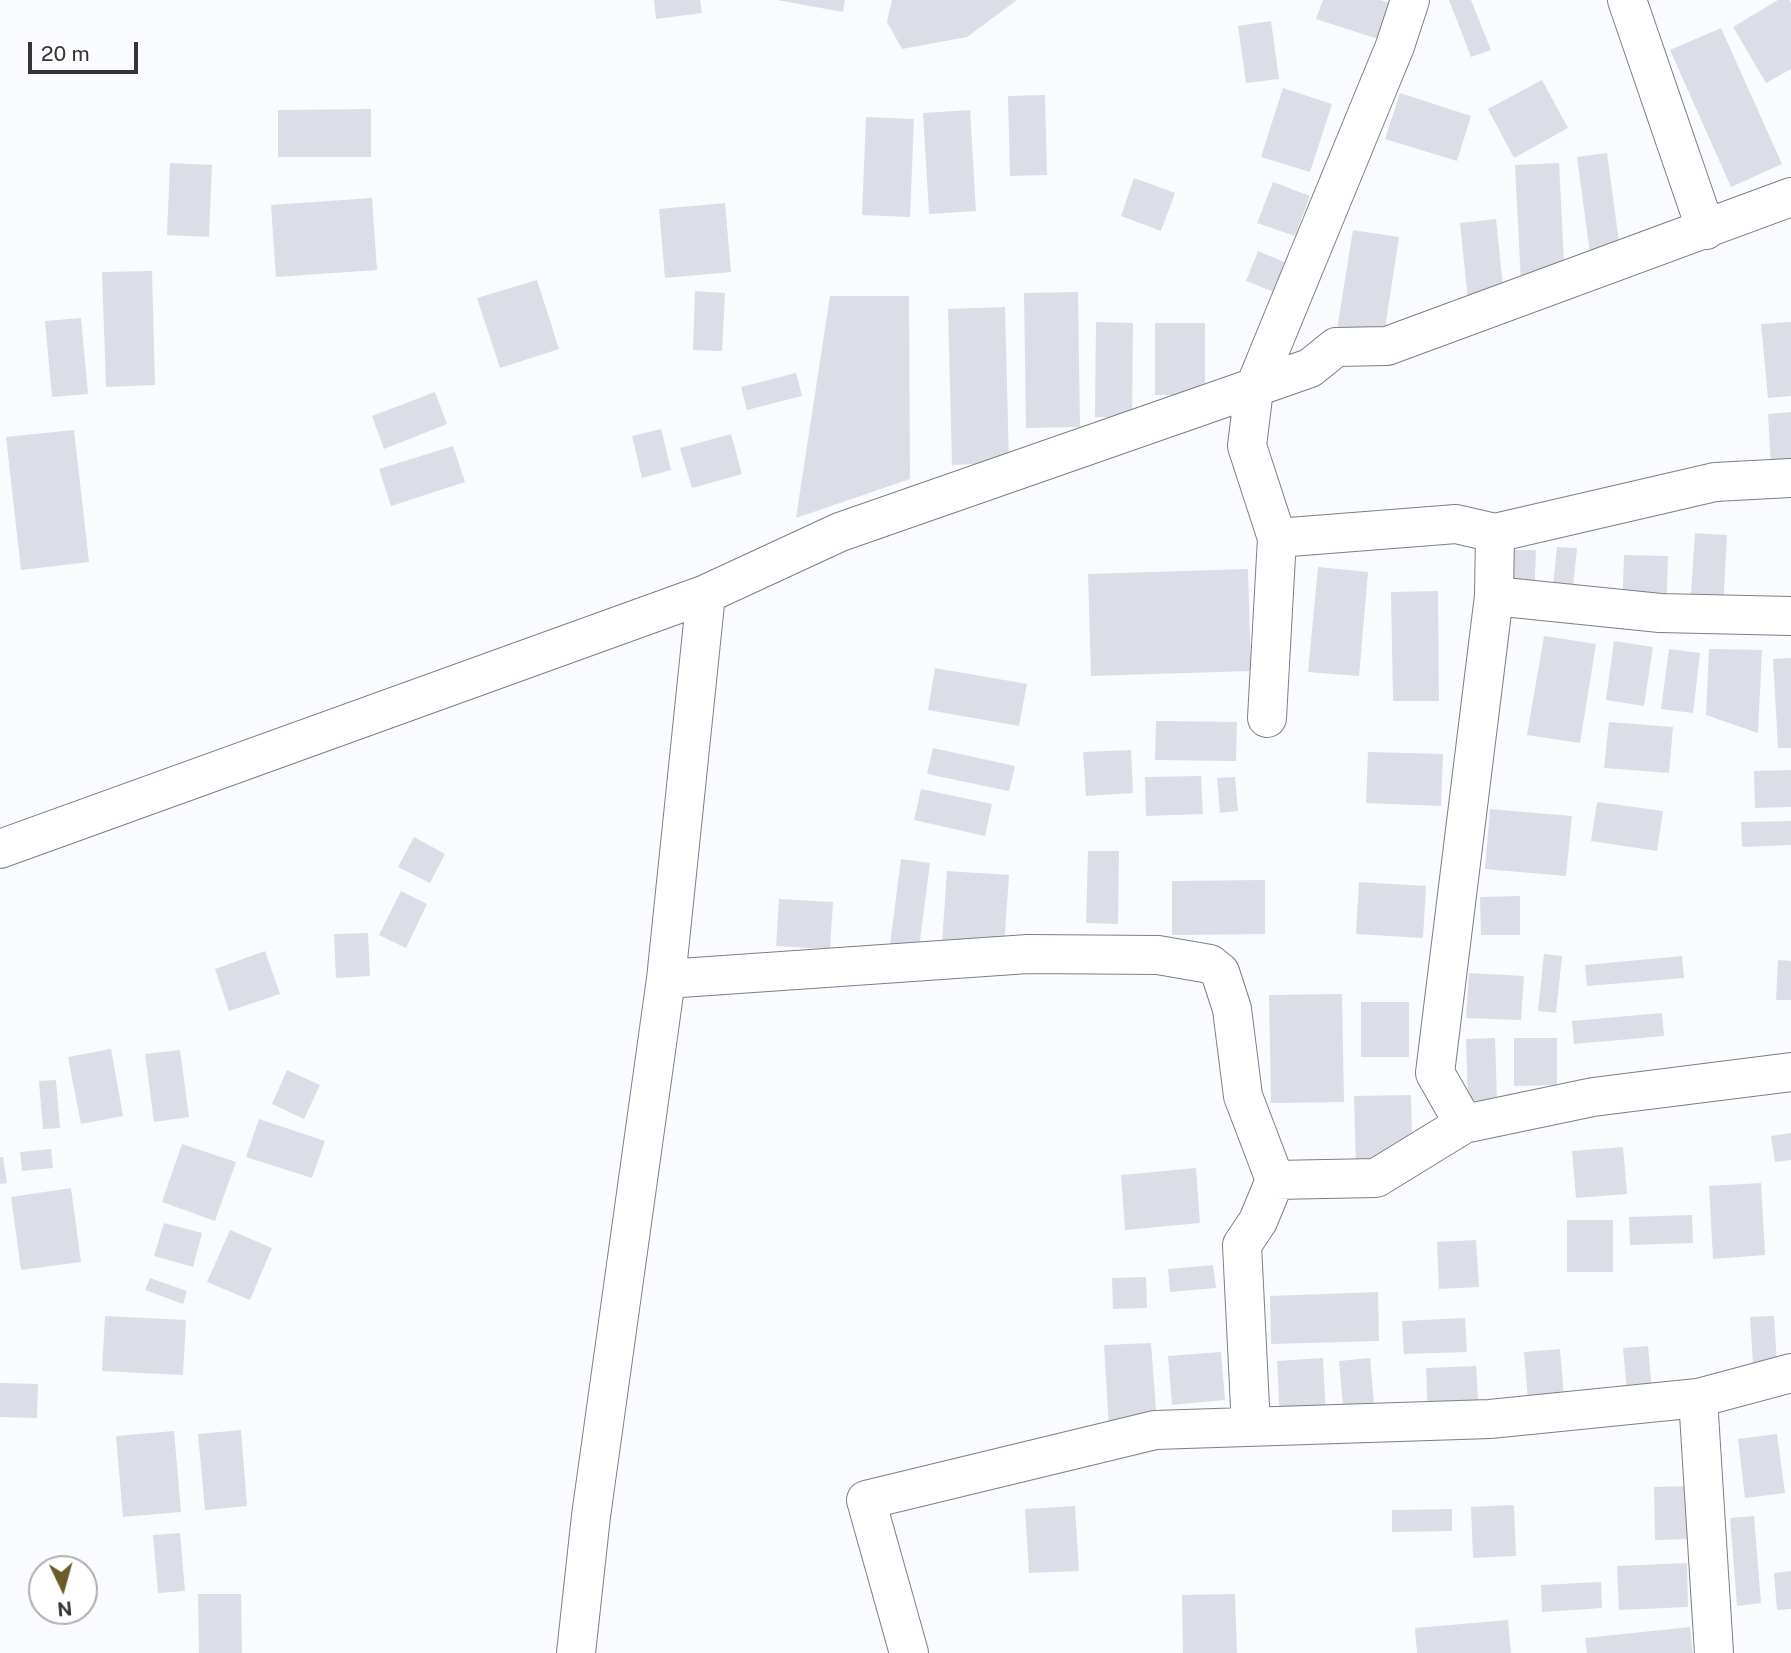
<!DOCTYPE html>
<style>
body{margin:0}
#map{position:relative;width:1791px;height:1653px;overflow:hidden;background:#fafbff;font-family:"Public Sans",sans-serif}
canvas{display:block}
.north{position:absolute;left:28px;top:1555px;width:70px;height:70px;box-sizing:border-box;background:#fff;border:2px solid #aeaeb0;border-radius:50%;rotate:175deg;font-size:19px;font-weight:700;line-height:28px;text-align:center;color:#353539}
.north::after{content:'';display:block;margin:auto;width:24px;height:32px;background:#6a5c29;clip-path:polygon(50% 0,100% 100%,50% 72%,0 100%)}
.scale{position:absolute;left:28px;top:42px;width:110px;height:32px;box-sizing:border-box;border:4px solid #353539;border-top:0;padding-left:9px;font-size:21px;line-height:24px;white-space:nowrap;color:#353539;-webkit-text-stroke:5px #fff;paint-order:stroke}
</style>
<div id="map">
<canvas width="1791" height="1653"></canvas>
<div class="north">N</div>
<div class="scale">20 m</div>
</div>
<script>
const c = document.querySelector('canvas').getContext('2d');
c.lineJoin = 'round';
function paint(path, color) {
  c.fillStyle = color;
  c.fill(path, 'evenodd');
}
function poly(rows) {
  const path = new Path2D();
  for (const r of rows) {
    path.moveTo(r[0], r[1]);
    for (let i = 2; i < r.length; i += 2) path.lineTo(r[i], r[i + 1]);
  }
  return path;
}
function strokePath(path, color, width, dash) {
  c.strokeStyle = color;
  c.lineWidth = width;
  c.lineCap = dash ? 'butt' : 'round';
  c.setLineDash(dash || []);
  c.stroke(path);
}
const building = poly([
 [654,0,700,0,702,13,656,19],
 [777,0,845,0,843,12],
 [892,0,1017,0,967,37,902,49,887,22],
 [1323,0,1380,0,1390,3,1378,39,1316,19],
 [1449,0,1471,0,1491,50,1471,57],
 [1778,0,1789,0,1791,3,1791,69,1766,83,1733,27],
 [1271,21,1279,79,1246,83,1238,26],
 [1721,28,1782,164,1731,187,1670,50],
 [1542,80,1568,128,1514,158,1488,109],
 [1283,88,1332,104,1310,172,1261,157],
 [1400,93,1471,116,1457,161,1385,139],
 [1045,95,1047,175,1010,176,1008,96],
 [371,109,371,157,278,157,278,110],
 [970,110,976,211,929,214,923,113],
 [866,117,914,119,910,217,862,215],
 [1607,153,1621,257,1591,261,1577,157],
 [170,163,212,165,209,237,167,235],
 [1559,163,1565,281,1521,283,1515,165],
 [1134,178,1175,193,1161,231,1121,216],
 [1273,182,1310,196,1295,236,1257,223],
 [372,198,377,270,276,277,271,205],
 [725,203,731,272,665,278,659,209],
 [1496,219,1505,306,1469,310,1460,223],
 [1353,230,1399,237,1380,361,1333,354],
 [1258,251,1289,264,1277,293,1246,281],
 [152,271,155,385,106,387,102,272],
 [537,280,559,349,500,368,477,298],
 [695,291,725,293,722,351,693,350],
 [1078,292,1080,427,1026,428,1024,293],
 [830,296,909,296,910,479,796,518],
 [1005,307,1009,463,952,465,948,309],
 [81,318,88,394,52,397,45,321],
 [1096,322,1133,323,1132,418,1095,417],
 [1791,322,1791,396,1768,398,1761,324],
 [1155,323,1205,323,1205,395,1155,395],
 [796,373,802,396,747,410,741,387],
 [435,392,447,424,384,449,372,416],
 [1791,412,1791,466,1771,467,1768,414],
 [661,429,671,470,642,478,632,436],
 [74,430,89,562,21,570,6,437],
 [731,434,742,474,692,488,680,448],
 [453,446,465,482,391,506,379,469],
 [1695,533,1727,535,1723,610,1690,608],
 [1557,547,1577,548,1572,598,1552,596],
 [1513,550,1536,550,1534,603,1511,602],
 [1624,555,1668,556,1666,615,1622,614],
 [1318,567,1368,572,1359,676,1308,672],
 [1248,569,1251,671,1091,676,1088,574],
 [1438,591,1439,701,1393,701,1391,592],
 [1544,636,1596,644,1580,743,1527,735],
 [1614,641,1653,647,1644,706,1606,700],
 [1669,649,1700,653,1693,713,1661,709],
 [1709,649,1762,650,1758,733,1706,715],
 [1791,658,1791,748,1778,748,1773,659],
 [935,668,1027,684,1019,726,928,710],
 [1156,721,1237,722,1236,761,1155,760],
 [1609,722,1673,727,1669,773,1604,768],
 [933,748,1015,766,1009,791,927,774],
 [1131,750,1133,793,1086,796,1083,752],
 [1368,752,1443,754,1441,806,1366,803],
 [1791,770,1791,807,1755,808,1754,771],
 [1201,776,1203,814,1146,816,1145,777],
 [1235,777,1238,811,1220,813,1217,778],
 [921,789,992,804,985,836,914,820],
 [1597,802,1663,811,1657,851,1591,841],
 [1490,809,1572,816,1566,876,1485,869],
 [1791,821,1791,845,1742,847,1741,822],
 [414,837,445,854,430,883,398,867],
 [1088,851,1119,851,1118,924,1086,923],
 [901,859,930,863,918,956,889,952],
 [947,871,1009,875,1003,961,941,957],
 [1265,880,1265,934,1172,935,1172,881],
 [1359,882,1426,886,1423,938,1356,934],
 [401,891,427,904,406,948,379,935],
 [1520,896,1520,935,1481,935,1480,897],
 [779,899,833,902,830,949,776,946],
 [368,933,370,976,336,978,334,934],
 [265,951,280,994,229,1011,215,969],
 [1544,954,1562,956,1556,1013,1538,1011],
 [1682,956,1684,978,1587,986,1585,965],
 [1778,960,1791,961,1791,1000,1776,1000],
 [1469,973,1524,976,1521,1020,1466,1018],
 [1342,994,1344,1102,1271,1103,1269,995],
 [1361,1002,1409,1002,1409,1057,1361,1057],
 [1662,1013,1664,1036,1574,1044,1572,1021],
 [1495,1038,1497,1101,1468,1102,1466,1039],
 [1514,1038,1557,1038,1557,1085,1514,1086],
 [111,1049,123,1116,81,1124,68,1057],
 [180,1050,189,1117,154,1122,145,1054],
 [287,1070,320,1085,304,1119,272,1104],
 [56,1080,60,1128,43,1129,39,1081],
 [1411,1095,1413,1169,1356,1171,1354,1096],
 [259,1119,325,1141,312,1178,246,1157],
 [1791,1133,1791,1160,1775,1162,1771,1136],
 [182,1144,236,1162,215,1221,162,1202],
 [1623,1147,1627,1194,1576,1198,1572,1151],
 [51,1149,53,1168,22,1171,20,1152],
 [0,1157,3,1157,7,1183,0,1184],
 [1196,1168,1200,1223,1125,1230,1121,1175],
 [1761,1183,1765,1255,1713,1259,1709,1186],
 [71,1188,81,1262,21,1270,11,1197],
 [1692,1215,1693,1243,1630,1245,1629,1217],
 [1567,1220,1613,1220,1613,1272,1567,1272],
 [164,1223,202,1233,193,1267,154,1256],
 [230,1230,272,1248,250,1300,207,1282],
 [1476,1240,1479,1287,1439,1289,1437,1242],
 [1213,1265,1216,1288,1170,1292,1168,1269],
 [1146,1277,1147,1308,1113,1309,1112,1278],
 [150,1278,187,1291,183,1304,145,1290],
 [1378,1292,1379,1341,1271,1344,1270,1296],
 [105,1316,186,1320,183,1375,102,1371],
 [1774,1316,1778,1379,1754,1380,1750,1317],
 [1465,1318,1467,1352,1404,1354,1402,1321],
 [1151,1343,1157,1423,1109,1427,1104,1345],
 [1648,1346,1652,1391,1627,1393,1623,1348],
 [1560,1349,1566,1421,1530,1424,1524,1352],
 [1221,1352,1225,1400,1172,1405,1168,1356],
 [1323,1358,1327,1437,1281,1439,1277,1361],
 [1370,1358,1376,1426,1345,1429,1339,1361],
 [1476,1366,1479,1414,1428,1417,1426,1368],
 [0,1383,38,1384,37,1418,0,1417],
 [241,1430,247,1506,205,1510,198,1434],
 [174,1431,181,1512,123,1517,116,1436],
 [1777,1434,1785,1493,1745,1498,1738,1439],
 [1688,1486,1691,1539,1655,1540,1654,1487],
 [1514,1505,1516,1556,1473,1558,1471,1507],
 [1075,1506,1079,1571,1029,1573,1025,1509],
 [1452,1509,1452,1531,1392,1532,1392,1510],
 [1754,1516,1761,1603,1737,1606,1730,1518],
 [180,1533,185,1591,158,1593,153,1535],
 [1687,1563,1688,1607,1619,1610,1617,1566],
 [1791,1571,1791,1609,1777,1610,1774,1573],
 [1601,1582,1602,1608,1542,1612,1541,1585],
 [198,1594,241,1594,242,1653,199,1653],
 [1235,1594,1237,1653,1183,1653,1182,1595],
 [1508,1620,1511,1653,1417,1653,1415,1628],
 [1690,1627,1693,1653,1587,1653,1585,1638]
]);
const street = poly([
 [1627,0,1706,230],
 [1277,538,1456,524,1495,533,1715,482,1791,478],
 [706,594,666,979,1028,954,1158,955,1210,964,1220,972,1232,1009,1243,1096,1275,1180],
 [1494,596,1660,613,1791,616],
 [1267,718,1277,538,1247,446,1254,389,1395,46,1410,0],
 [0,849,706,594,840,532,1310,368,1336,347,1387,346,1791,197],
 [1464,1124,1435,1073,1494,596,1495,533],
 [1698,1398,1791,1373],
 [1251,1427,1242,1245,1258,1221,1275,1180,1376,1178,1464,1124,1593,1097,1791,1072],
 [576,1653,591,1516,666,979],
 [909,1653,866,1500,1155,1430,1490,1419,1698,1398,1714,1653]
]);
paint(building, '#dcdee7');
strokePath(street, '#7c7e87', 40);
strokePath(street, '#fff', 38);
</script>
